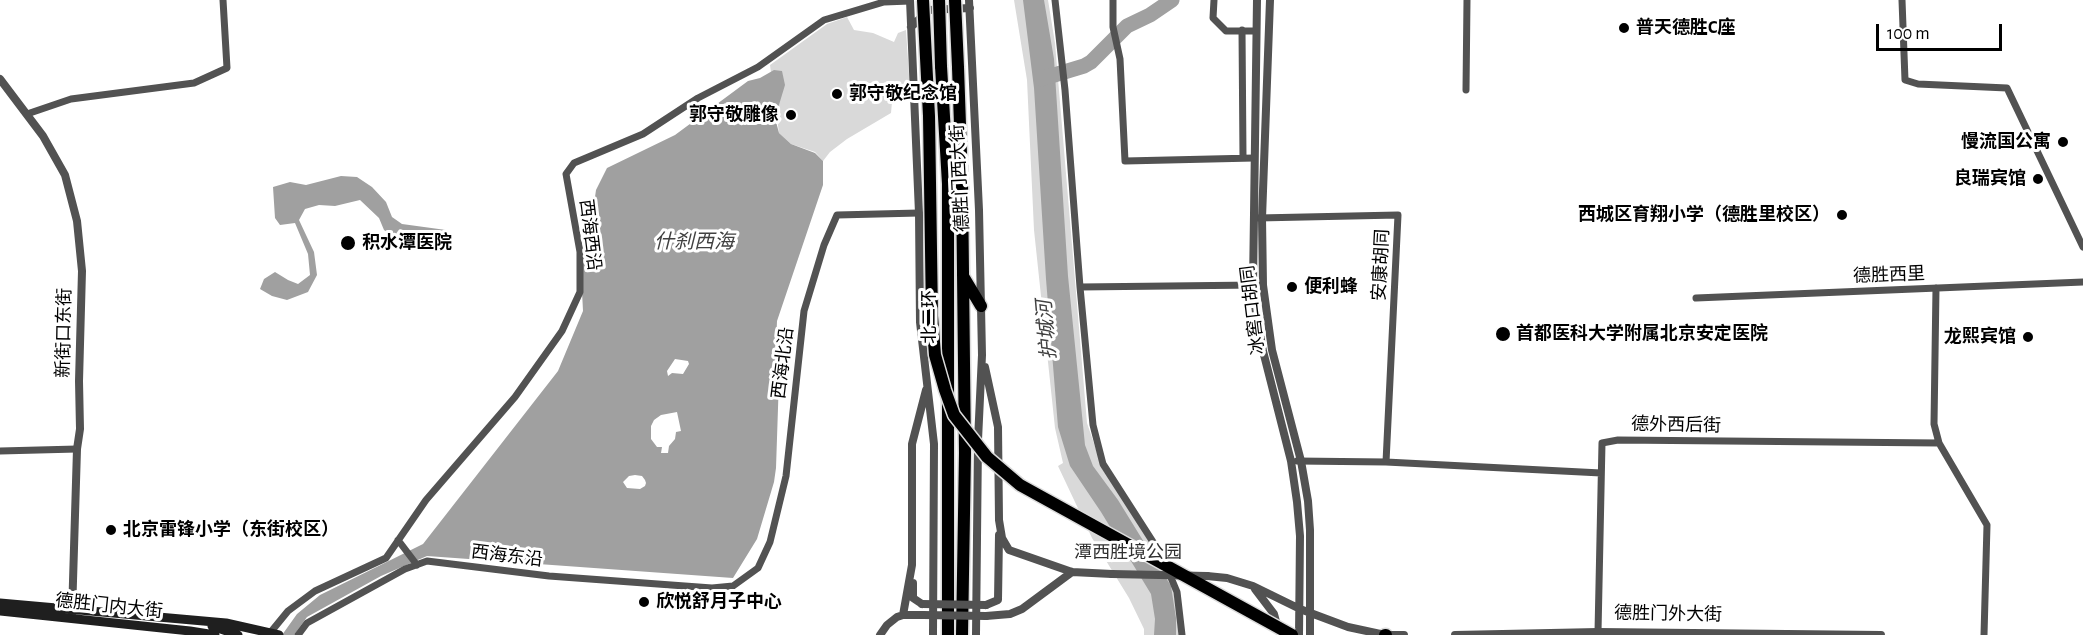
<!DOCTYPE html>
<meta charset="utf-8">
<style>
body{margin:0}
#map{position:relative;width:2083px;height:635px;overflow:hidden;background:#fff;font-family:"Alegreya Sans",sans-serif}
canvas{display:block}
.scale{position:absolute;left:1876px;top:24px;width:126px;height:27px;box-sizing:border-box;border:3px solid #000;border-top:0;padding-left:8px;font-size:18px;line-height:21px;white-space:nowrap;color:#000;-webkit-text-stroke:4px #fff;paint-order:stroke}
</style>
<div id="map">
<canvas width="2083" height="635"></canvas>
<div class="scale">100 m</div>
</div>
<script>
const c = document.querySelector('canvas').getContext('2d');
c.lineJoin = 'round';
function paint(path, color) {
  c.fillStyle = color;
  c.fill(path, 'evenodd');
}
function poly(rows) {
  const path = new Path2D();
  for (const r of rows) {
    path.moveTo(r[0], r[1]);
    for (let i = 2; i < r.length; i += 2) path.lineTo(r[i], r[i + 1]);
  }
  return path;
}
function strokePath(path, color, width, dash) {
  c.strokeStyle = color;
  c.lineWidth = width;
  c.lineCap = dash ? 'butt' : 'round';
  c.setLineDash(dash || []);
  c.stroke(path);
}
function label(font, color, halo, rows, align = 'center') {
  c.font = font + ' "Alegreya Sans","Noto Sans SC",sans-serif';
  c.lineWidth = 6;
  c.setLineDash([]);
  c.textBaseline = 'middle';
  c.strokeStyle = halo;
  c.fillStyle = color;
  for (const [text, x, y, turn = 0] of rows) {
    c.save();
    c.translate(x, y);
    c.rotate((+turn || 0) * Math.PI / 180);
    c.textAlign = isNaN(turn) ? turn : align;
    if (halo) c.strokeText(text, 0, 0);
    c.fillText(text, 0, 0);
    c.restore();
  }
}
const green = poly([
 [1014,0,1048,0,1055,43,1087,423,1103,470,1150,543,1171,582,1174,591,1179,635,1144,635,1144,629,1129,598,1092,538,1058,466,1063,463,1055,428,1034,230,1027,80],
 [847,17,854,30,873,33,894,42,898,33,906,30,910,90,893,91,891,113,847,139,830,152,823,161,815,152,791,144,779,133,770,65,827,24]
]);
const water = poly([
 [1023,0,1044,0,1054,59,1068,276,1085,445,1093,466,1118,500,1171,586,1176,618,1176,635,1154,635,1155,619,1151,594,1101,512,1070,466,1058,427,1046,279,1034,88],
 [774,70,782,71,785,85,775,118,779,133,791,144,815,153,823,161,823,185,777,321,776,346,786,355,784,369,779,378,776,468,774,482,757,539,733,578,427,556,381,576,307,617,294,635,282,635,297,614,320,595,423,544,558,371,583,311,580,252,591,225,596,190,607,168,675,135,748,81,760,78],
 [675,359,688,361,689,364,683,374,672,373,668,376,667,371],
 [677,412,681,431,676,432,675,439,669,446,668,453,661,453,662,447,657,447,651,439,651,426,654,420,661,415],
 [635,475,642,476,645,480,646,483,645,486,640,489,627,488,623,482,629,476],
 [341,176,357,177,372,187,386,202,392,217,402,224,446,230,453,237,454,249,436,251,422,240,411,239,401,234,391,235,384,230,379,218,360,200,335,206,319,205,305,209,299,220,314,252,317,275,308,292,287,300,272,296,260,289,264,279,275,272,288,280,298,284,310,275,308,254,295,223,280,225,275,218,273,187,290,182,306,185]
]);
const river = poly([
 [1041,79,1084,66,1091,62,1127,26,1150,15,1172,0]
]);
const minor = poly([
 [1055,0,1065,90,1080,287,1093,425,1103,464,1162,556,1177,592,1182,635],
 [1113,0,1113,27,1120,59,1125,161,1254,158],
 [1214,0,1213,18,1226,31,1256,31],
 [1902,0,1905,80,1918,84,2007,88,2083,247],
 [1242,30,1243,157],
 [1466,90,1467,0],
 [27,114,71,99,194,83,227,68,223,0],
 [1258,218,1398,215,1386,462],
 [1080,287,1257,285],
 [1936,288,1934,424,1939,443,1987,525,1984,635],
 [1696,298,2083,282],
 [0,451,77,449],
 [1297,461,1386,462,1601,473],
 [398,540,417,565],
 [1598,632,1602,443,1618,440,1939,443],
 [270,633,288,611,315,591,386,558,426,500,515,397,562,331,580,292,580,252,566,174,574,163,643,134,698,98,758,67,824,20,884,2,910,1],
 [298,635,307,623,405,569,427,561,549,576,712,588,733,586,758,568,770,542,786,476,804,311,824,245,837,215,919,213]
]);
const tertiary = poly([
 [910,0,919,213,920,322,934,444,933,635],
 [969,0,979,210,982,355,978,440,976,635],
 [1257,0,1253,285,1256,313,1263,351,1291,461,1297,502,1300,536,1299,635],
 [1270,0,1262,218,1263,285,1272,350,1301,461,1308,501,1310,530,1310,635],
 [911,27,929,10,970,8],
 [0,79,43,136,65,175,77,221,82,271,79,381,80,429,77,449,72,614],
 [985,367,998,427,999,520,1002,538,1009,550,1072,572,1112,574],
 [1207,576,1227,578,1253,586,1300,609,1348,627,1385,635,1404,635],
 [913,583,913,598,922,604],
 [1255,589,1274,614,1278,629],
 [986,605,998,600,999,535],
 [903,615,912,565,912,444,926,390],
 [986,616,1010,614,1022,609,1072,572],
 [880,635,887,625,897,617,903,615,923,615],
 [1455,635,1598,632,1881,635]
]);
const secondary = poly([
 [0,603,226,623,279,635],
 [0,611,190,631,215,635],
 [212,626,238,635]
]);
const trunk = poly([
 [941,66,948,184,948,635],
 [958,67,962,183,965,453,962,635],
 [963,276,981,306],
 [1385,635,1386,635]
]);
const tertiaryBridge = poly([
 [1112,574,1207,576],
 [922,604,986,605],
 [923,615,986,616]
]);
const trunkBridge = poly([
 [923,0,929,116,932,316,935,355,945,390,954,415,987,457,1020,485,1292,635],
 [939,0,941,66],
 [955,0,958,67]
]);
const markers = [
 [1624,28,6,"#000"],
 [837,94,6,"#000"],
 [791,115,6,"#000"],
 [2063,142,6,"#000"],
 [2038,179,6,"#000"],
 [1842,215,6,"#000"],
 [348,243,8,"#000"],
 [1292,287,6,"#000"],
 [1503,334,8,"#000"],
 [2028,337,6,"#000"],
 [111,530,6,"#000"],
 [644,602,6,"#000"]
];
const poiNames = [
 ["普天德胜C座",1636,28],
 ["郭守敬纪念馆",849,94],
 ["郭守敬雕像",779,115,"right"],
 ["慢流国公寓",2051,142,"right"],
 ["良瑞宾馆",2026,179,"right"],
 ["西城区育翔小学（德胜里校区）",1830,215,"right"],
 ["积水潭医院",362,243],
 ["便利蜂",1304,287],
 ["首都医科大学附属北京安定医院",1516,334],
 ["龙熙宾馆",2016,337,"right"],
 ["北京雷锋小学（东街校区）",123,530],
 ["欣悦舒月子中心",656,602]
];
const streetNames = [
 ["德胜门西大街",960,178,-93],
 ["西海西沿",590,235,83],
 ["安康胡同",1381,265,-87],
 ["德胜西里",1889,275,-2],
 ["冰窖口胡同",1253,310,-97],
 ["北二环",930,317,-90],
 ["新街口东街",64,333,-89],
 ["西海北沿",783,363,-83],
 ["德外西后街",1676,425,1],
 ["西海东沿",507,556,7],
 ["德胜门内大街",109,606,6],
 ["德胜门外大街",1668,614,1]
];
const parkNames = [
 ["潭西胜境公园",1128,553]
];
const waterNames = [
 ["什刹西海",694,242],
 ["护城河",1047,330,-95]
];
paint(green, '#d9d9d9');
paint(water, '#a0a0a0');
strokePath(river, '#a0a0a0', 15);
strokePath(trunk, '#dbdbdb', 15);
strokePath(minor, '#525252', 7);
strokePath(tertiary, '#525252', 8);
strokePath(secondary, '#1f1f1f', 9);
strokePath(trunk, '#000', 12);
strokePath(trunkBridge, '#dbdbdb', 15, []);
strokePath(tertiaryBridge, '#525252', 8);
strokePath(trunkBridge, '#000', 12);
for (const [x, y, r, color] of markers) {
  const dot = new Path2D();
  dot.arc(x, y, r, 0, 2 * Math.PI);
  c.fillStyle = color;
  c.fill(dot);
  strokePath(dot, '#fff', 2);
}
label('bold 18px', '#000', '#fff', poiNames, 'left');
label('18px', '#000', '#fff', streetNames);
label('18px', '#303030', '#fff', parkNames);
label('italic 20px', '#414141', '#fff', waterNames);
</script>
